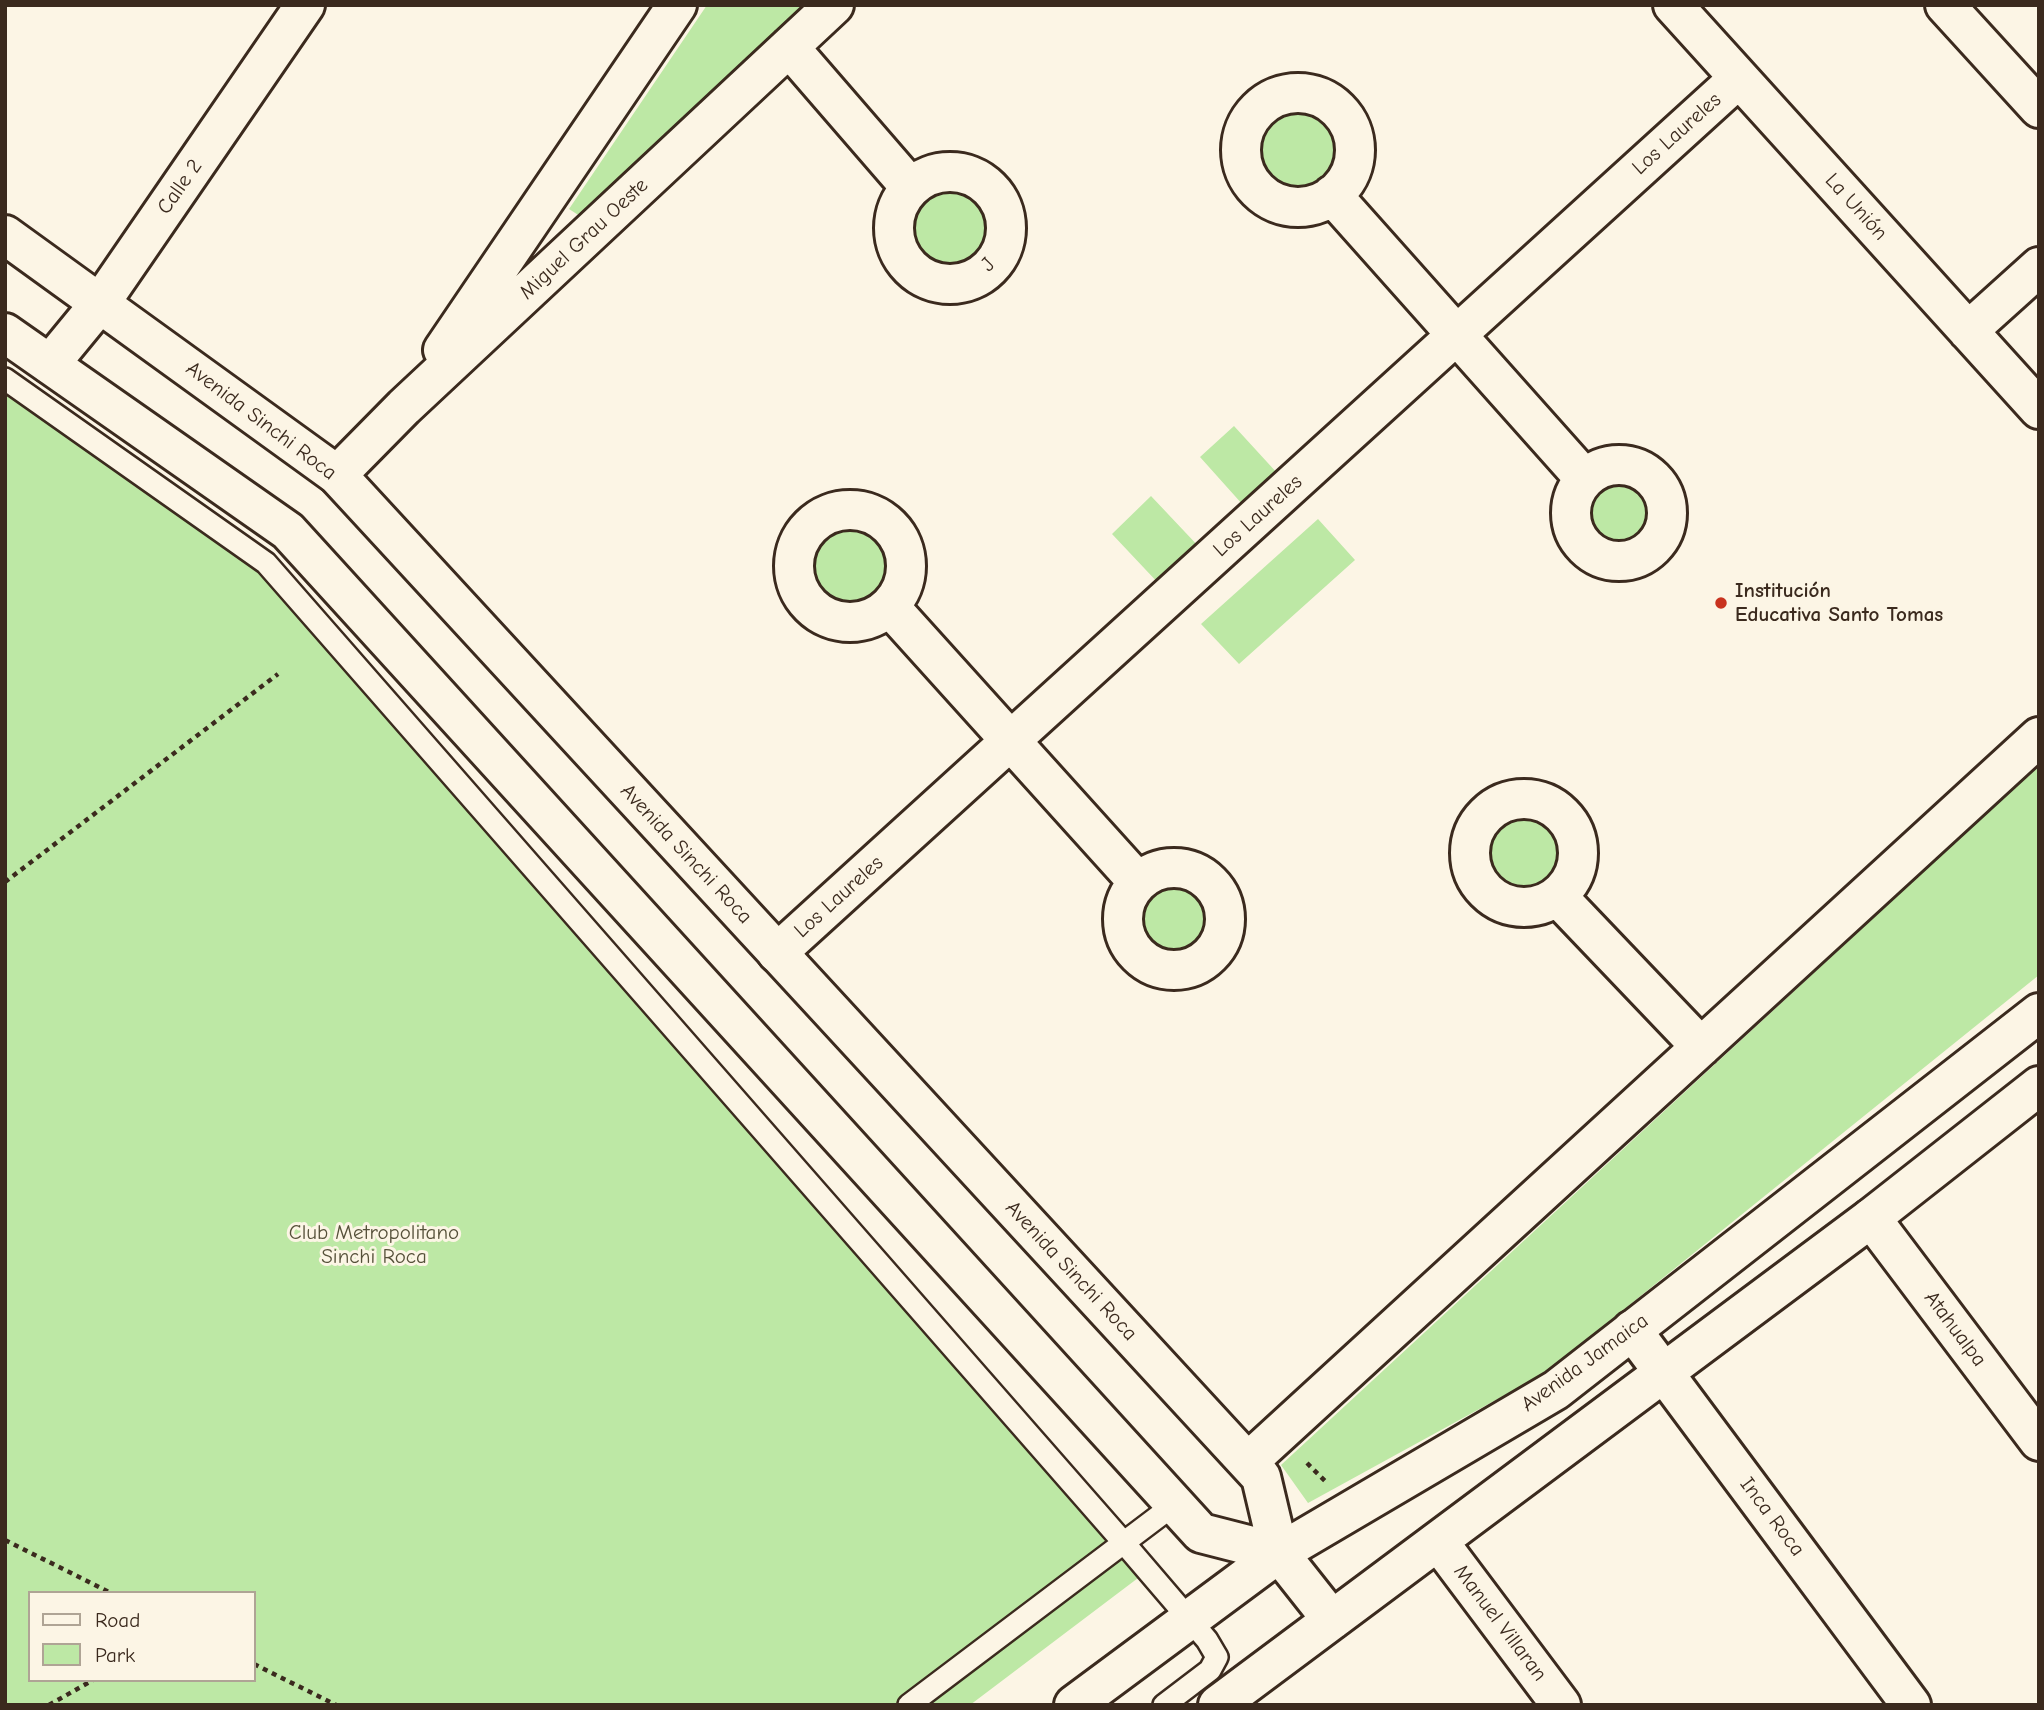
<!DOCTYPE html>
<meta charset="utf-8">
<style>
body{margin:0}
#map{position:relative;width:2044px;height:1710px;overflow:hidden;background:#fcf5e5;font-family:"Comic Neue",sans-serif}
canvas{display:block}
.frame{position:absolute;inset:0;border:7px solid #3b2a1e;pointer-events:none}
.legend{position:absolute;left:28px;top:1591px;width:228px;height:91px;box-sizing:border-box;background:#fcf5e5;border:2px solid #afa495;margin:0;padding:9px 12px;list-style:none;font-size:21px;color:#3b2a1e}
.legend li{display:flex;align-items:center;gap:14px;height:35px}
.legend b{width:35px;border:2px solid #afa495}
</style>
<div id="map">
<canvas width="2044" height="1710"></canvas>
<div class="frame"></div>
<ul class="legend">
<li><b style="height:9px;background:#fcf5e5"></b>Road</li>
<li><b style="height:19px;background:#bde8a5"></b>Park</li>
</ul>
</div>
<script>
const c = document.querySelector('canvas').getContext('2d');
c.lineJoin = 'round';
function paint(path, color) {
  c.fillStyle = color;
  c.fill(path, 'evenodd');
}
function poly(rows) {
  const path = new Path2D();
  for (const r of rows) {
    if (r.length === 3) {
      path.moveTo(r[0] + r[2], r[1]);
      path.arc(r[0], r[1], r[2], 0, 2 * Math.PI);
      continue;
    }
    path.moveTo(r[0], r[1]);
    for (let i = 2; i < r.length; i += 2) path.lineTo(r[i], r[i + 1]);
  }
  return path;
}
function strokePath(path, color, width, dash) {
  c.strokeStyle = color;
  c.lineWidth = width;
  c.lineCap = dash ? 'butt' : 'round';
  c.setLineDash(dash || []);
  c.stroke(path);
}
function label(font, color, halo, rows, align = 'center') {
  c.font = font + ' "Comic Neue",sans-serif';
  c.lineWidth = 6;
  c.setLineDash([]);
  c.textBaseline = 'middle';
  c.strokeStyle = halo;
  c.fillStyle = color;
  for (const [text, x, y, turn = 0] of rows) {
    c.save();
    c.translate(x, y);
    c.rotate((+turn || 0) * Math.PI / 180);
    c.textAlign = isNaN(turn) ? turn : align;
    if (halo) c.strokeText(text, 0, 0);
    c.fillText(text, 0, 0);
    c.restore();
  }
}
const green = poly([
 [707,5,814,5,583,218,569,209],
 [1298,150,39],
 [950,228,39],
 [5,393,99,460,282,582,1146,1572,970,1705,5,1705],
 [30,1593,254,1593,254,1680,30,1680],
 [1234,426,1278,474,1243,505,1200,457],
 [1619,514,32],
 [1151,496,1201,549,1161,586,1112,534],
 [1318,519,1355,560,1239,664,1201,624],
 [846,567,39],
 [2039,765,2039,975,1545,1373,1308,1503,1281,1465],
 [1524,854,35],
 [1173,919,36]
]);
const path = poly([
 [5,882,278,674],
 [1307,1463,1325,1481],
 [5,1540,111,1593],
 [254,1664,336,1705],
 [49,1705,93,1680]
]);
const lane = poly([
 [5,379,266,563,1124,1543,1207,1640,1217,1657,1210,1670,1164,1705],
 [909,1705,1175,1504]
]);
const street = poly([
 [1673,5,2039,409],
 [1945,5,2039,108],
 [789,47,911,188],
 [1298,150,57],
 [950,228,56],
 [1332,195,1585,479],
 [1968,331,2039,267],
 [443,350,677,5],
 [50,364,101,302,305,5],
 [1619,513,48],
 [337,475,404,407,834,5],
 [850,566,56],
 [889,606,1138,882],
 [1524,853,54],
 [1174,919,51],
 [1557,896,1701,1047],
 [777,953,1739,78],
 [1871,1218,2039,1441],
 [1632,1330,1911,1705],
 [1248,1462,2039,737]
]);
const secondary = poly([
 [5,235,337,475,1261,1477,1279,1553,1332,1620],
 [5,333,288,531,1201,1533,1279,1553],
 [1438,1541,1561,1705],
 [1074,1705,1279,1553,1556,1390,2039,1013],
 [1218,1705,1871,1218,2039,1086]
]);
const markers = [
 [1721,603,7,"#c8321e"]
];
const streetNames = [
 ["Los Laureles",1677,134,-42],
 ["Calle 2",180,187,-55],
 ["La Unión",1856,207,48],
 ["Miguel Grau Oeste",584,239,-43],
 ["J",988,265,-46],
 ["Avenida Sinchi Roca",261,421,37],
 ["Los Laureles",1258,516,-42],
 ["Avenida Sinchi Roca",686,854,47],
 ["Los Laureles",839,897,-42],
 ["Avenida Sinchi Roca",1071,1271,47],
 ["Atahualpa",1955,1329,53],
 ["Avenida Jamaica",1585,1363,-36],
 ["Inca Roca",1772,1517,53],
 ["Manuel Villaran",1500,1623,53]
];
const poiNames = [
 ["Institución",1735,591],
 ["Educativa Santo Tomas",1735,615]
];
const parkNames = [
 ["Club Metropolitano",374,1233],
 ["Sinchi Roca",374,1257]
];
paint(green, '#bde8a5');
strokePath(lane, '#3b2a1e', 26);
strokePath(street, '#3b2a1e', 44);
strokePath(secondary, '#3b2a1e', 44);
strokePath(path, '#3b2a1e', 4.5, [5, 5]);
strokePath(lane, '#fcf5e5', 21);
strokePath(street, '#fcf5e5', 38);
strokePath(secondary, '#fcf5e5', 38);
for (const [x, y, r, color] of markers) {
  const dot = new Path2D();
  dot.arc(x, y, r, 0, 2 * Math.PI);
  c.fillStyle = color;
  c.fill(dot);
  strokePath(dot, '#fcf5e5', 2.5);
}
label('21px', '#3b2a1e', '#fcf5e5', streetNames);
label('bold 21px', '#3b2a1e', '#fcf5e5', poiNames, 'left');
label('21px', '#555039', '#fcf5e5', parkNames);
</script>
